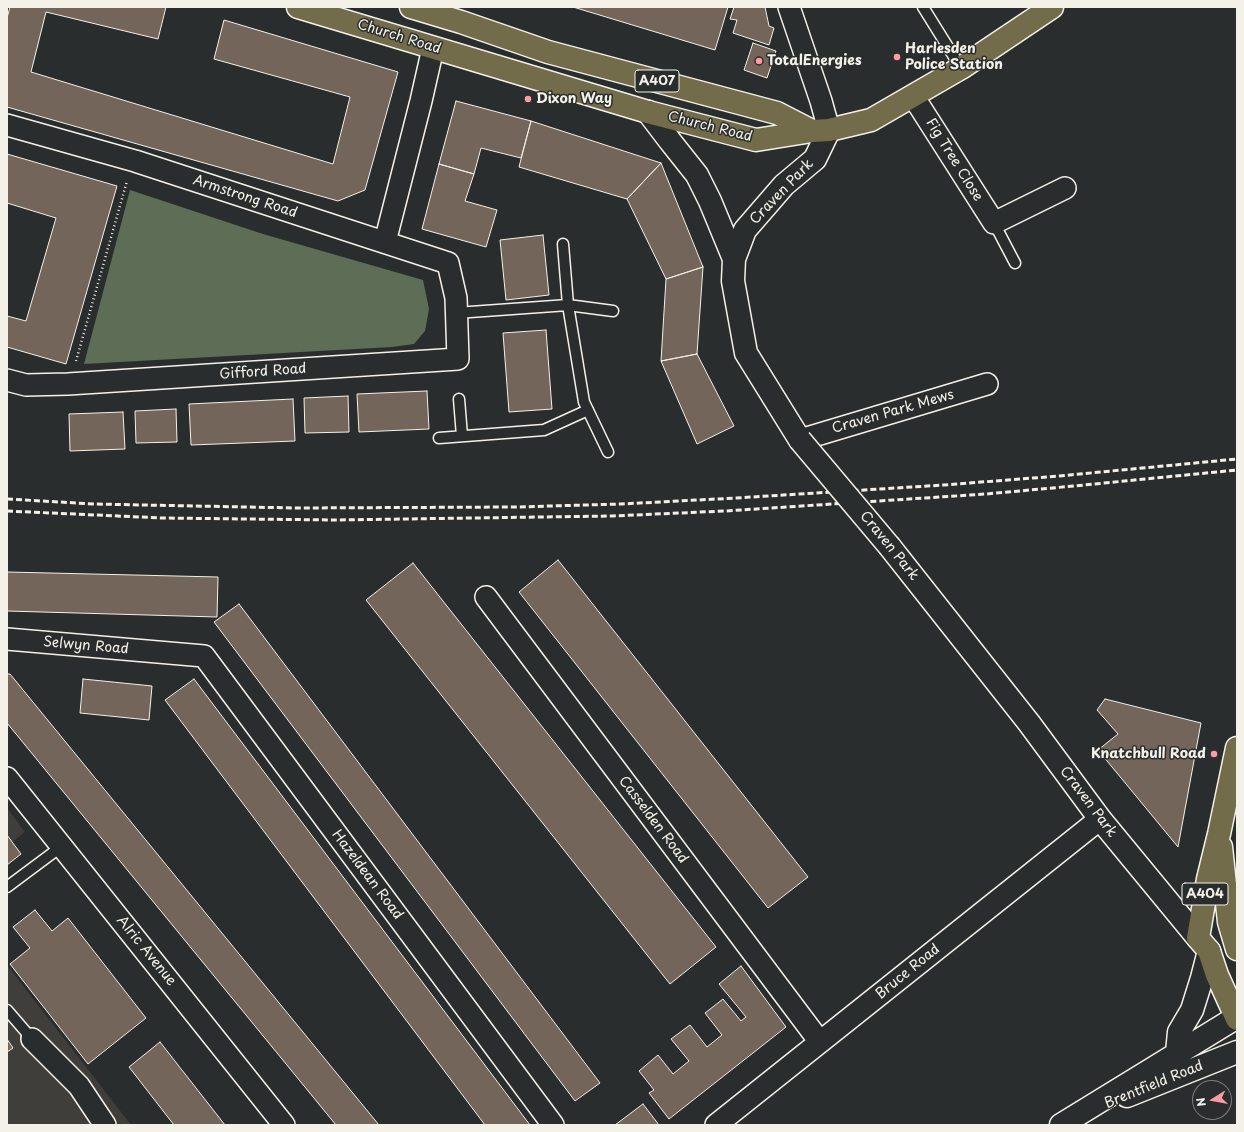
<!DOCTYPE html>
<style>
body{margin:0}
#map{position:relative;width:1244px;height:1132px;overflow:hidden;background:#2a2d2e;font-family:"Playpen Sans",sans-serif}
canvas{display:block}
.frame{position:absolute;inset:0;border:8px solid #f4f1e8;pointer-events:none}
.north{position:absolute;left:1192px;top:1080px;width:40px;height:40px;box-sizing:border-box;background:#2a2d2e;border:1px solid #7b7b78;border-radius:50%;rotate:259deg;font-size:11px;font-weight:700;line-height:16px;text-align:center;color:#f4f1e8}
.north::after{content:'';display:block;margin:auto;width:14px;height:18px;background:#ff9aa2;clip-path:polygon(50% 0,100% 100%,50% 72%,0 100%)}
</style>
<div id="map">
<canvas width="1244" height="1132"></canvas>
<div class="frame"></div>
<div class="north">N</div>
</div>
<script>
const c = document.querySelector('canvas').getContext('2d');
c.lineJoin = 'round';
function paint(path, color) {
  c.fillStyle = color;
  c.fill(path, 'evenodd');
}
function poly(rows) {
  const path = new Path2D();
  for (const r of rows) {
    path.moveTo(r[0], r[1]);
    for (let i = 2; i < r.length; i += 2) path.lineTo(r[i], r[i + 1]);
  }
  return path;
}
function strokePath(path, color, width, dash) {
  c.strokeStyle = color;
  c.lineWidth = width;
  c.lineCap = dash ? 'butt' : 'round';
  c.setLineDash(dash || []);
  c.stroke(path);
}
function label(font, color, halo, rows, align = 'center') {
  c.font = font + ' "Playpen Sans",sans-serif';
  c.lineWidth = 3;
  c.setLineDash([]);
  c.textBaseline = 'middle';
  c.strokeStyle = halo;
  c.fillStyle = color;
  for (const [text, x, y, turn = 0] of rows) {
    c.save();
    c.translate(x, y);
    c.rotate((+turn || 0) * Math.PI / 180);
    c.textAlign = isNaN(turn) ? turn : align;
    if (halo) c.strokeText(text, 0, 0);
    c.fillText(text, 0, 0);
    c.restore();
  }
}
const built = poly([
 [7,808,25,832,7,846],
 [7,965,131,1125,7,1125]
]);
const green = poly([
 [130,190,263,234,423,280,429,309,425,331,414,344,392,347,84,364]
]);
const building = poly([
 [10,7,166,7,158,39,46,12,31,72,333,164,350,97,214,59,224,20,398,72,365,190,338,201,7,107,7,18,10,7],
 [573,7,728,7,715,50,573,7],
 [734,7,765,7,769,26,774,28,769,45,733,33,737,20,730,19,734,7],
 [753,43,776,51,767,78,744,70,753,43],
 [456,101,531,121,521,158,481,148,474,174,439,164,456,101],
 [531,121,661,163,627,199,519,167,531,121],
 [7,154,117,186,66,364,7,347,7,316,26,321,56,218,7,203,7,154],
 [661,163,703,267,666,279,627,199,661,163],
 [439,164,474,174,465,201,497,210,486,247,422,229,439,164],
 [543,235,549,295,506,300,500,240,543,235],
 [703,267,697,354,661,361,666,279,703,267],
 [546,330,552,409,509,412,503,333,546,330],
 [697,354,734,426,697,444,661,361,697,354],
 [427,391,429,429,359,432,357,394,427,391],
 [348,396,349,432,305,433,304,398,348,396],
 [293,399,295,441,191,445,189,404,293,399],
 [176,409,177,442,136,443,135,411,176,409],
 [123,412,125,449,70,451,69,414,123,412],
 [558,560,808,877,768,908,519,592,558,560],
 [413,563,716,947,670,984,366,600,413,563],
 [7,572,218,577,217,617,7,611,7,572],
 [239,604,600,1083,575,1101,214,622,239,604],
 [7,674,10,674,379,1125,336,1125,7,723,7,674],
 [83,679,152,686,149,720,80,713,83,679],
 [194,679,530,1125,485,1125,165,700,194,679],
 [1105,699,1201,723,1178,847,1098,750,1118,734,1097,710,1105,699],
 [7,835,21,854,7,865,7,835],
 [35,910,52,931,68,918,146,1018,88,1064,10,964,30,948,13,927,35,910],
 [741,966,786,1027,669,1119,649,1093,654,1090,639,1071,658,1055,673,1074,689,1061,671,1039,690,1025,707,1047,722,1035,705,1013,723,999,741,1021,746,1017,719,984,741,966],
 [7,1039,13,1048,7,1052,7,1039],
 [160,1042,225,1125,174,1125,129,1067,160,1042],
 [643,1104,659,1125,615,1125,643,1104]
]);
const path = poly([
 [76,361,127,181]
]);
const service = poly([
 [923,7,961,68],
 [994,223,1015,263],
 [563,244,568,305,584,402,608,452],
 [456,313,568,305,613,311],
 [459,399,462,436],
 [439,438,544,430,588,410],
 [7,887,62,846],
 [7,1010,32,1039]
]);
const minor = poly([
 [789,7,821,101,829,130],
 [913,96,994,223,1065,188],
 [7,125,135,161,448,263,456,298,458,359,68,384,26,385,7,380],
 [385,242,421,101,433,48],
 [800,440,987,384],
 [486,597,820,1042],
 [7,639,204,656,553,1125],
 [7,778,284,1125],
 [32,1039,79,1086,105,1125],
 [716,1125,1100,819]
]);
const tertiary = poly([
 [648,112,670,141,697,175,710,201,734,259],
 [800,440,746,353,733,281,734,259,745,230,784,185,815,159,829,130],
 [890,547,1029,723,1100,819,1198,938],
 [1177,1053,1179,1032,1192,1010,1202,978,1209,951],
 [1127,1096,1237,1052],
 [1061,1125,1237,1017]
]);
const primary = poly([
 [298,7,648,112,756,140,812,131,829,130,871,120,961,68,1052,7],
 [411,7,461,22,548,52,777,113,812,131],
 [1237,748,1219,834,1208,879,1198,938,1209,951,1217,975,1237,1019],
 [1221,847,1229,922,1237,949]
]);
const rail = poly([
 [7,499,94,504,296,508,516,507,621,504,736,498,944,485,1059,476,1237,459],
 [7,511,162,518,334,520,612,516,725,511,986,494,1074,486,1237,470]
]);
const tertiaryBridge = poly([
 [800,440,890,547]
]);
const markers = [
 [897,57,4,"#ff9aa2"],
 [759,61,4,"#ff9aa2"],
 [528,99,4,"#ff9aa2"],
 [1214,754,4,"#ff9aa2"]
];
const shields = [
 [657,81,44],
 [1205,894,46]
];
const shieldNames = [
 ["A407",657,81],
 ["A404",1205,894]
];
const streetNames = [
 ["Church Road",399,37,17],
 ["Church Road",710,127,14],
 ["Fig Tree Close",954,160,58],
 ["Craven Park",782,192,-46],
 ["Armstrong Road",245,197,18],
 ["Gifford Road",263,372,-4],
 ["Craven Park Mews",893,412,-16],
 ["Craven Park",889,546,51],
 ["Selwyn Road",86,646,5],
 ["Craven Park",1088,802,53],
 ["Casselden Road",653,820,53],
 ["Hazeldean Road",367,875,53],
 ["Alric Avenue",146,951,51],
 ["Bruce Road",908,972,-39],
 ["Brentfield Road",1154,1085,-22]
];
const poiNames = [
 ["Harlesden",905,49],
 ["Police Station",905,65],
 ["TotalEnergies",767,61],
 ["Dixon Way",536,99],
 ["Knatchbull Road",1206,754,"right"]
];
paint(built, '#403e3b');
paint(green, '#5d6d56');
paint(building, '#736559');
strokePath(building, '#f4f1e8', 1);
strokePath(service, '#f4f1e8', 13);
strokePath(minor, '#f4f1e8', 24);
strokePath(tertiary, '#f4f1e8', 25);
strokePath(primary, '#f4f1e8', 25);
strokePath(path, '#f4f1e8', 2.5, [1, 3]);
strokePath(service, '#2a2d2e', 10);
strokePath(minor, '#2a2d2e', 21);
strokePath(tertiary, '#2a2d2e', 22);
strokePath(primary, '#726c4b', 22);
strokePath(rail, '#f4f1e8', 3, [6, 3]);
strokePath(tertiaryBridge, '#f4f1e8', 25, []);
strokePath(tertiaryBridge, '#2a2d2e', 22);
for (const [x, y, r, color] of markers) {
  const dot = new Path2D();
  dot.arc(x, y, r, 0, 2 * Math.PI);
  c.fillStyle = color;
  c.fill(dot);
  strokePath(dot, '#2a2d2e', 1.5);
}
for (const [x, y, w] of shields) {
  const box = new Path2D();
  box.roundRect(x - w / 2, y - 11, w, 22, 3);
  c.fillStyle = '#2a2d2e';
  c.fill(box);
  strokePath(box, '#f4f1e8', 1);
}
label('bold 13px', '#f4f1e8', null, shieldNames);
label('14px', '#f4f1e8', '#2a2d2e', streetNames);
label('bold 14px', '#f4f1e8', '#2a2d2e', poiNames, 'left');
</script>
